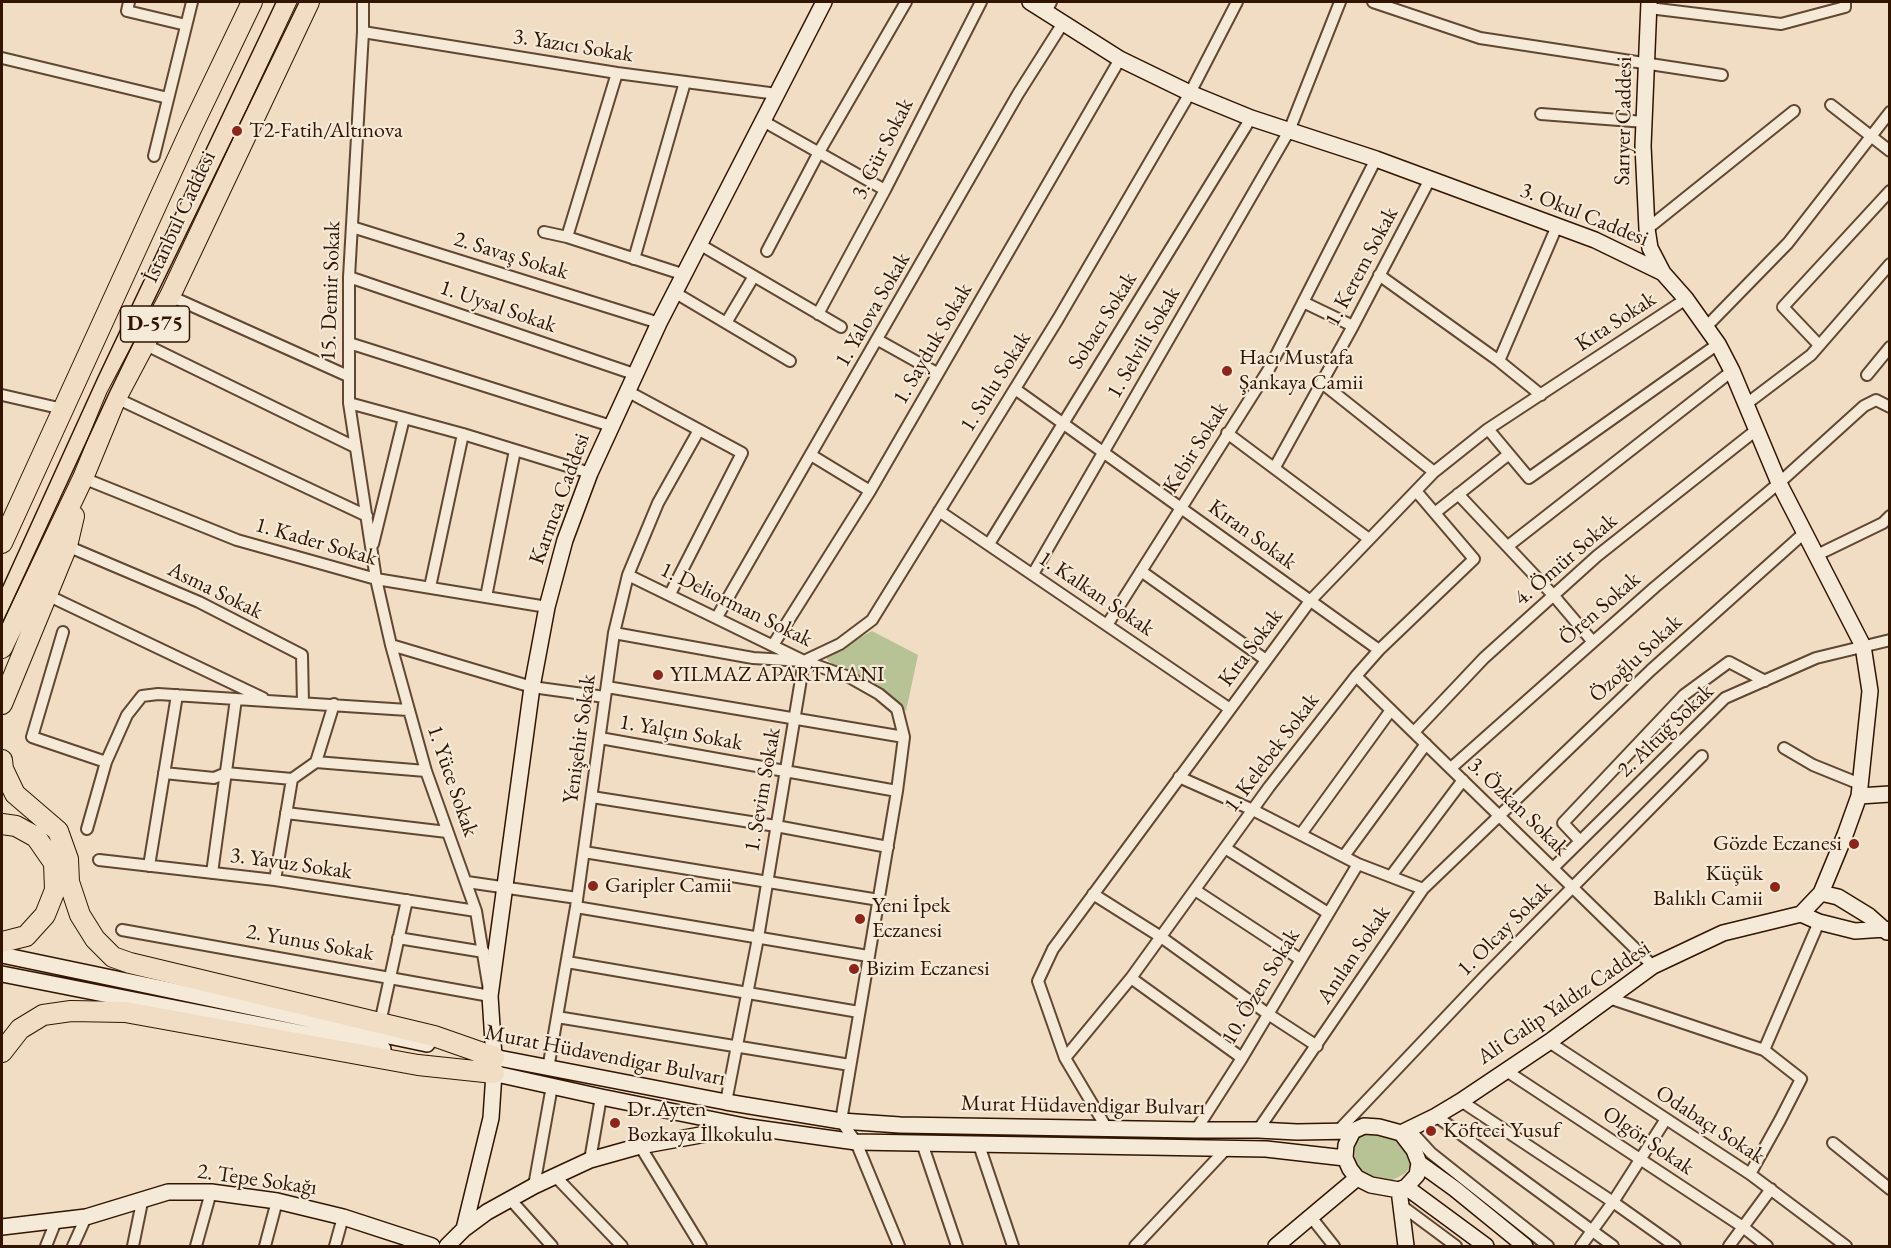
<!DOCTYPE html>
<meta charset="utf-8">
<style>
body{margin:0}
#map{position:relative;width:1891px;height:1248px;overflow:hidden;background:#f0ddc3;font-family:"EB Garamond",serif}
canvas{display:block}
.frame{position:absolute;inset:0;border:3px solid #311501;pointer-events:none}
</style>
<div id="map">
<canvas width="1891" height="1248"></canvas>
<div class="frame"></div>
</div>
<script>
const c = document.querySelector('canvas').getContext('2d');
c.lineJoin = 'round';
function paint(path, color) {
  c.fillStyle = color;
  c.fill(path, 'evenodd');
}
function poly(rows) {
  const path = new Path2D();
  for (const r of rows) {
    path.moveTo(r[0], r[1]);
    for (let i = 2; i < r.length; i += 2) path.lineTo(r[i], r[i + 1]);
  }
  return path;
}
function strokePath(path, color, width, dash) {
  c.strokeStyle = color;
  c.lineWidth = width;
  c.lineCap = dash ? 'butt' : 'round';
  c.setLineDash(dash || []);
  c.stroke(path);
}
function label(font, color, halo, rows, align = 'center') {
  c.font = font + ' "EB Garamond",serif';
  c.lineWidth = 4.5;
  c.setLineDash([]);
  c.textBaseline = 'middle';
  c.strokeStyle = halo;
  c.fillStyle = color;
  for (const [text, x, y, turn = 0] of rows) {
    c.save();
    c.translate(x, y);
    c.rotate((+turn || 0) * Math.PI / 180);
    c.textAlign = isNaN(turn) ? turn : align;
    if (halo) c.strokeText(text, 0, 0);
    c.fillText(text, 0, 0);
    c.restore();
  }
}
const green = poly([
 [872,631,918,655,906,711,828,661,826,656],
 [1364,1134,1375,1134,1397,1141,1405,1148,1410,1156,1411,1164,1406,1173,1389,1182,1369,1178,1361,1171,1355,1159,1355,1147,1357,1140]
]);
const street = poly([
 [129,2,127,11,186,25],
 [1373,2,1480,38,1722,75],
 [1649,8,1781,24,1845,7,1845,2],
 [1046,12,1051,2],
 [363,32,617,73,777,94],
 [2,58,168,98],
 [1831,105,1890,151],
 [1541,114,1645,122],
 [763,121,885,190],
 [154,156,192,2],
 [352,227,659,323],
 [1647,229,1794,111],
 [544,232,567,237,682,274],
 [567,237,617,73],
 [699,244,841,327],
 [767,251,819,152,906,2],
 [634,259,685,82],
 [1379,275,1499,361,1541,395],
 [349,277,634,374],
 [674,292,790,361],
 [170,296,348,376],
 [1303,302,1353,326],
 [818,314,885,190,981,2],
 [726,323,754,276],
 [1706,327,1788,243,1890,112],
 [878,340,937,373],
 [349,343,611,426],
 [144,344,355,447],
 [1819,345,1783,307,1890,191],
 [1499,361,1557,226],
 [1867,375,1890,347],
 [1322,383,1434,472],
 [1015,389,1379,650],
 [627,391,742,453,670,594],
 [2,395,63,409],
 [116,398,367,516],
 [349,403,463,434,590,473],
 [1745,405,1811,355,1890,264],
 [1488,429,1529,478,1718,344],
 [1227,433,1369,539],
 [811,455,870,491],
 [1275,467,1353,326,1430,179],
 [83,478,237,540,376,579,547,607],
 [1458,494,1554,596,1593,642],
 [939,511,1230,709],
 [1436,512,1509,454],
 [373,544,404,418],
 [989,544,1251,118],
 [67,546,199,602,302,655,303,703],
 [1508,546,1732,371],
 [1815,556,1883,523,1890,516],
 [1141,571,1266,660],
 [1033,574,1289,131,1340,2],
 [628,575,804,661,849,677,879,694,897,709,904,737,897,791,841,1121,856,1142,899,1246],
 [430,587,463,434],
 [47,595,263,698],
 [486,597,515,450],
 [717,617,1018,94,1063,23],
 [1107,625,1269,369,1376,159],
 [63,632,32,737,106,762],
 [614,633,753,658,804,661,840,644,872,620,1058,319,1190,93,1237,2],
 [391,645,532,687,605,697],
 [773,645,870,491,1120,59],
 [1356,676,1653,966],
 [607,687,904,737],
 [1414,732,1484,658,1597,556,1755,431],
 [600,738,897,791],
 [1784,748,1813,765,1860,784],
 [316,762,334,704],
 [1451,768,1655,587,1779,483,1864,406,1876,400,1890,407],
 [164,773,214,778,226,773,292,779,316,762,426,771],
 [1179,777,1253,810,1358,864,1423,889],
 [592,797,776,826,888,847],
 [286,813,447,832],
 [87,829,106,762,127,715,142,696,158,694,408,710],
 [1301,834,1391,710],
 [1580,841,1563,823,1684,695,1729,662,1765,681],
 [1225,848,1328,913],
 [584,852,879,900],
 [1344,856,1426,744],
 [99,860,275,880,476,911],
 [149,866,177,695],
 [1553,868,1725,698,1816,658,1890,640],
 [212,873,236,699],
 [1391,876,1463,780],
 [275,880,292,779],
 [467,882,577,898],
 [1195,890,1300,959],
 [1093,894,1161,937,1268,1014,1317,1046],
 [576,907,868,956],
 [122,930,490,996,476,911,426,771,391,645,376,579,349,403,349,277,363,32,363,2],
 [398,938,484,952],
 [567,962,859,1012],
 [1131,978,1242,1058],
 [1609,998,1764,1050],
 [557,1017,850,1065],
 [380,1023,407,900],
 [1549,1042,1750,1174,1846,1246],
 [1065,1058,1131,978,1269,787,1356,676,1379,650,1474,559,1416,491],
 [548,1069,576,907,614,633,628,575,658,503,699,430],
 [1505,1070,1743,1227,1767,1246],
 [1461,1101,1613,1202,1675,1246],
 [726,1102,758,938,804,661],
 [1436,1116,1613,1246],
 [1106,1127,1065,1058,1038,981,1053,949,1310,601,1434,472,1488,429,1686,299],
 [1409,1129,1431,1153,1548,1246],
 [1196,1130,1242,1058,1358,864],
 [1258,1130,1423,889,1651,670,1803,534],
 [1338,1131,1484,977,1702,756],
 [922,1143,957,1246],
 [1833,1143,1890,1189],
 [979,1145,1013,1246],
 [640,1146,701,1246],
 [590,1160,601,1097],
 [1750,1174,1780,1120,1801,1079,1764,1050,1819,922],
 [555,1176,622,1246],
 [534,1186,552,1086],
 [510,1199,552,1246],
 [1402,1206,1456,1246],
 [1311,1217,1334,1246],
 [46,1246,56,1221],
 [73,1246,86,1217],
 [133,1246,142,1202],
 [196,1246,211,1192],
 [265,1246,277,1201],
 [335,1246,343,1217],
 [1135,1246,1227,1148],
 [1581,1246,1613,1202,1666,1119],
 [1729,1246,1771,1189]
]);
const secondary = poly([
 [1030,2,1120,59,1190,93,1251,118,1376,159,1595,240,1663,273,1686,299,1718,344,1732,371,1779,483,1863,646,1870,691,1859,796,1845,835,1821,893,1801,914,1723,933,1653,966,1549,1042,1461,1101,1436,1116,1401,1133],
 [1649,2,1643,146,1647,229,1650,248,1663,273],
 [1859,796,1890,794],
 [1821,893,1838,897,1869,916,1887,932],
 [1801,914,1819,922,1855,931,1885,929],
 [2,955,427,1044],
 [2,974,383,1049],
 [483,1055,726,1102,841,1121,900,1125,1196,1130,1258,1130,1297,1132,1353,1131],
 [494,1057,490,996,532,687,547,607,565,540,590,473,659,323,824,2],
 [483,1071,601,1097,749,1127,856,1142,1266,1149,1345,1158],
 [1364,1126,1379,1127,1401,1133,1414,1150,1419,1163,1417,1175,1406,1187,1399,1190,1371,1185,1357,1178,1350,1169,1345,1158,1346,1145,1353,1131,1364,1126],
 [1419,1163,1455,1189,1525,1246],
 [1406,1187,1486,1246],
 [1399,1190,1406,1246],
 [2,1227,86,1217,168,1192,211,1192,277,1201,343,1217,432,1246],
 [464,1229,491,1118,494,1073],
 [447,1246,464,1229,487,1212,534,1186,590,1160,640,1146,739,1128],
 [1276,1246,1357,1178]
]);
const highway = poly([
 [2,543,191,129,252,2],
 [2,648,83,478,116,398,170,296,309,2],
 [2,704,67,546,74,516],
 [2,760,3,769,15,794,58,831,68,859,69,882,80,915,95,939,113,957,130,963,434,1036,494,1057],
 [2,824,16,826,36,837,54,863,55,890,45,915,26,936,2,942],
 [2,1052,20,1029,43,1015,71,1011,125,1012,418,1065,494,1073]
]);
const tram = poly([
 [2,588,98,377,276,2],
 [2,624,109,393,299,2]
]);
const markers = [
 [237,131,6,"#8f2418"],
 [1227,371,6,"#8f2418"],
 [658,675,6,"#8f2418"],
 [1854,844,6,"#8f2418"],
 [593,886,6,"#8f2418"],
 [1775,887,6,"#8f2418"],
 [860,919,6,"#8f2418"],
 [854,969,6,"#8f2418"],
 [615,1123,6,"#8f2418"],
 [1431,1131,6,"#8f2418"]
];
const shields = [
 [155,324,69]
];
const shieldNames = [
 ["D-575",155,324]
];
const streetNames = [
 ["3. Yazıcı Sokak",573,46,9],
 ["Sarıyer Caddesi",1624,121,-89],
 ["3. Gür Sokak",883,149,-63],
 ["3. Okul Caddesi",1584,215,22],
 ["İstanbul Caddesi",180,217,-65],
 ["2. Savaş Sokak",511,256,17],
 ["1. Kerem Sokak",1362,267,-62],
 ["15. Demir Sokak",331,291,-88],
 ["1. Uysal Sokak",498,307,19],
 ["1. Yalova Sokak",873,310,-60],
 ["Sobacı Sokak",1103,321,-58],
 ["Kıta Sokak",1616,322,-33],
 ["1. Selvili Sokak",1144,343,-60],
 ["1. Sayduk Sokak",933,344,-60],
 ["1. Sulu Sokak",996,382,-58],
 ["Kebir Sokak",1196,448,-58],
 ["Karınca Caddesi",560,499,-70],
 ["Kıran Sokak",1252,535,36],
 ["1. Kader Sokak",316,542,16],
 ["4. Ömür Sokak",1566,560,-41],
 ["Asma Sokak",215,591,26],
 ["1. Kalkan Sokak",1096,594,34],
 ["1. Deliorman Sokak",736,605,26],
 ["Ören Sokak",1600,609,-41],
 ["Kıta Sokak",1251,648,-53],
 ["Özoğlu Sokak",1636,659,-43],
 ["2. Altuğ Sokak",1666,731,-44],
 ["1. Yalçın Sokak",681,733,10],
 ["Yenişehir Sokak",580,739,-82],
 ["1. Kelebek Sokak",1272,753,-53],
 ["1. Yüce Sokak",452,781,71],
 ["1. Sevim Sokak",763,790,-80],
 ["3. Özkan Sokak",1518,807,44],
 ["3. Yavuz Sokak",291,864,8],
 ["1. Olcay Sokak",1505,929,-45],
 ["2. Yunus Sokak",310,943,10],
 ["Anılan Sokak",1354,955,-56],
 ["10. Özen Sokak",1261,987,-59],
 ["Ali Galip Yaldız Caddesi",1564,1003,-34],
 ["Murat Hüdavendigar Bulvarı",605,1056,11],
 ["Murat Hüdavendigar Bulvarı",1083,1106,1],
 ["Odabaçı Sokak",1710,1125,33],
 ["Olgör Sokak",1648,1141,34],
 ["2. Tepe Sokağı",257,1180,8]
];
const poiNames = [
 ["T2-Fatih/Altınova",249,131],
 ["Hacı Mustafa",1239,358],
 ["Şankaya Camii",1239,383],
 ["YILMAZ APARTMANI",670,675],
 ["Gözde Eczanesi",1842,844,"right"],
 ["Küçük",1763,874,"right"],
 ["Balıklı Camii",1763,899,"right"],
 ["Garipler Camii",605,886],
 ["Yeni İpek",872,906],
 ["Eczanesi",872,931],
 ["Bizim Eczanesi",866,969],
 ["Dr.Ayten",627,1110],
 ["Bozkaya İlkokulu",627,1135],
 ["Köfteci Yusuf",1443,1131]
];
paint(green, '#b7c295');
strokePath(street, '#614732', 14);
strokePath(secondary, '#311501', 18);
strokePath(highway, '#311501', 22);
strokePath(street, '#f5e9d8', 10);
strokePath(secondary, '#f5e9d8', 15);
strokePath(highway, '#f0ddc3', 20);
strokePath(tram, '#311501', 1.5);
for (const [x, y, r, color] of markers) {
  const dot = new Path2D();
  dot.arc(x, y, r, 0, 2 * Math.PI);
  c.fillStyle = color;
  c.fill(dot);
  strokePath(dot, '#f5e9d8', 2);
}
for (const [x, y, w] of shields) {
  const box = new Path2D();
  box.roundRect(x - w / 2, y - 18, w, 36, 4.5);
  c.fillStyle = '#f5e9d8';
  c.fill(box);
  strokePath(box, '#311501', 1.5);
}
label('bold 21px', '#311501', null, shieldNames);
label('22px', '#311501', '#f5e9d8', streetNames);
label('22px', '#311501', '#f5e9d8', poiNames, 'left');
</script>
